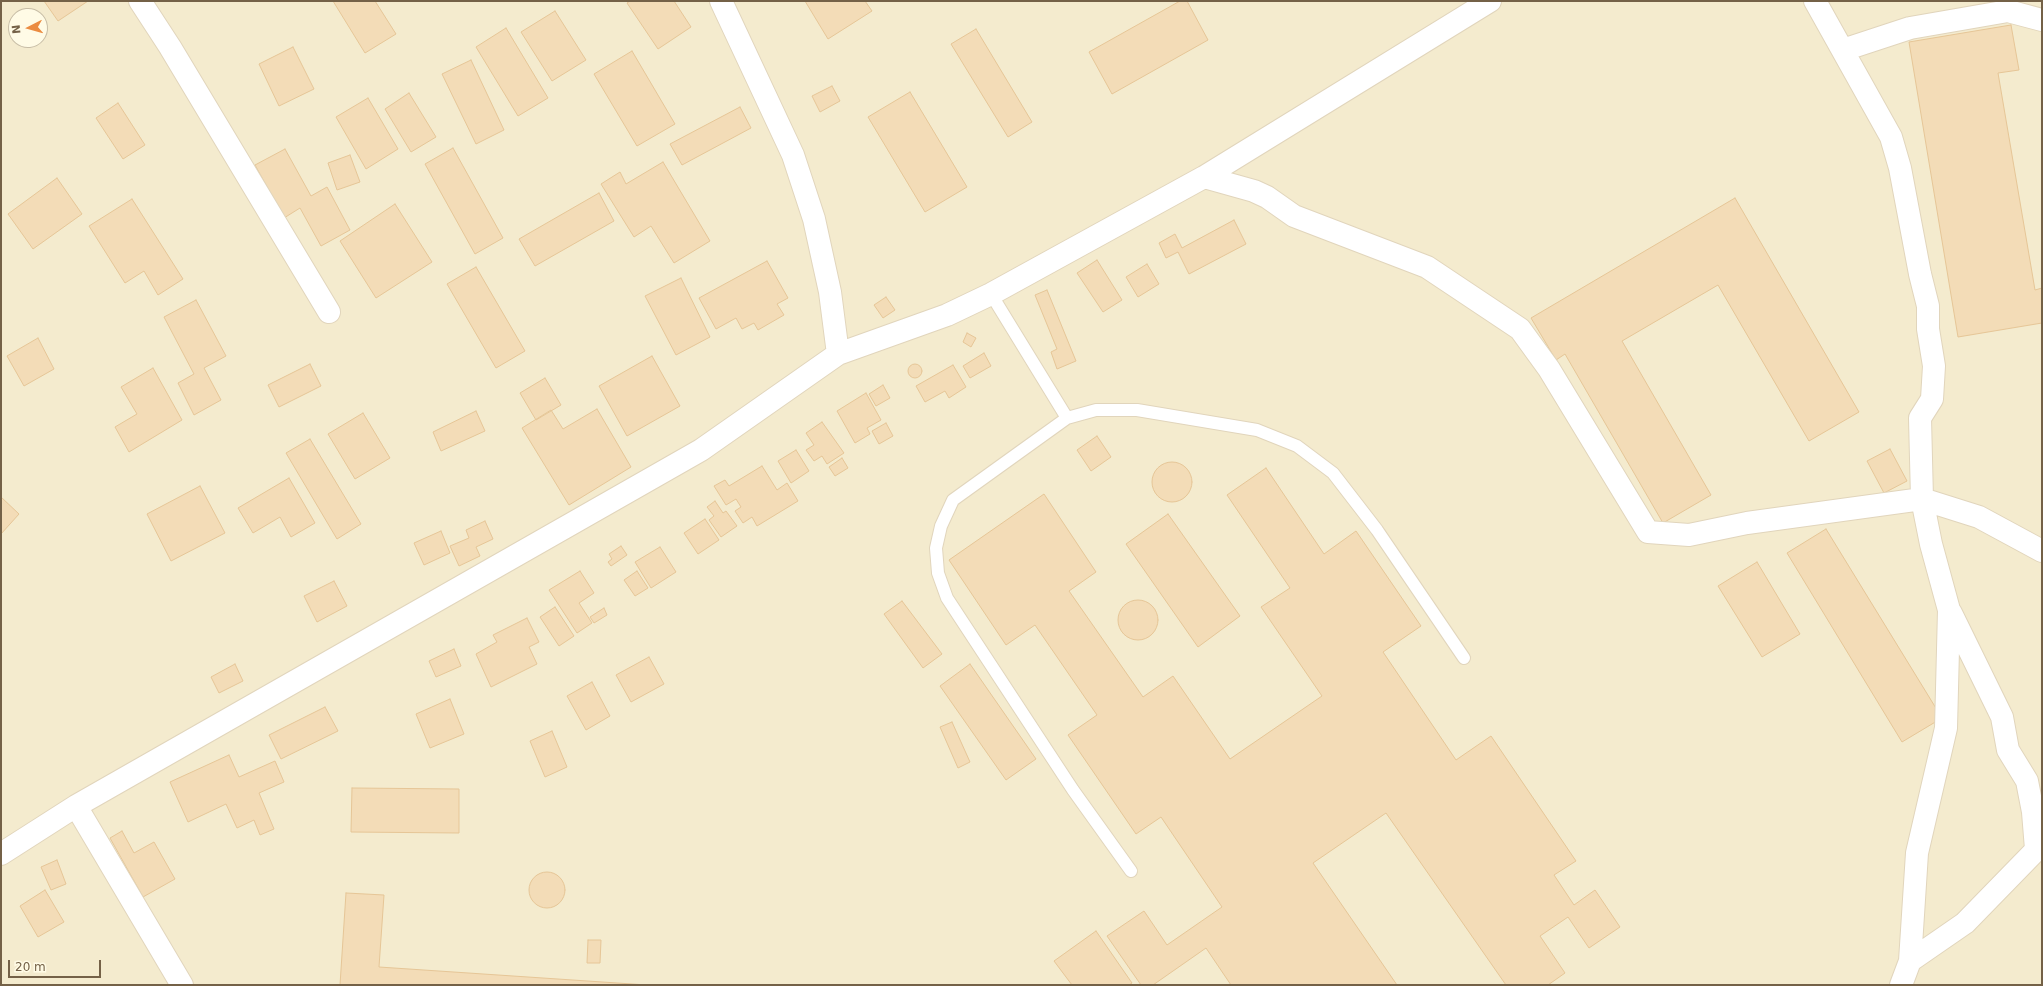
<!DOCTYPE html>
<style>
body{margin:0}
#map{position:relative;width:2043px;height:986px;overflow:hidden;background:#fdf8e0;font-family:"DejaVu Sans",sans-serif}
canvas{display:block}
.frame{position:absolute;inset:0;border:2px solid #746147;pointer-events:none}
.north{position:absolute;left:8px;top:8px;width:40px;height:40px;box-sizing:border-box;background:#fffbe6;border:1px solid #c7bda6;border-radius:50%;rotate:264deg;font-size:11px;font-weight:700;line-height:16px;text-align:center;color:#746147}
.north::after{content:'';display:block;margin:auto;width:14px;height:18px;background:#eb8c41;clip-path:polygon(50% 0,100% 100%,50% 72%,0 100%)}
.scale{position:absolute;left:8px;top:960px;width:93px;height:18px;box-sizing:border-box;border:2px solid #746147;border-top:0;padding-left:5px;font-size:12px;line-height:14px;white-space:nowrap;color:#746147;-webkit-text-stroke:3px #fffbe6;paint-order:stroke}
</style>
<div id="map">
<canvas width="2043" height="986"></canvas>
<div class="frame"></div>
<div class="north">N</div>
<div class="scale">20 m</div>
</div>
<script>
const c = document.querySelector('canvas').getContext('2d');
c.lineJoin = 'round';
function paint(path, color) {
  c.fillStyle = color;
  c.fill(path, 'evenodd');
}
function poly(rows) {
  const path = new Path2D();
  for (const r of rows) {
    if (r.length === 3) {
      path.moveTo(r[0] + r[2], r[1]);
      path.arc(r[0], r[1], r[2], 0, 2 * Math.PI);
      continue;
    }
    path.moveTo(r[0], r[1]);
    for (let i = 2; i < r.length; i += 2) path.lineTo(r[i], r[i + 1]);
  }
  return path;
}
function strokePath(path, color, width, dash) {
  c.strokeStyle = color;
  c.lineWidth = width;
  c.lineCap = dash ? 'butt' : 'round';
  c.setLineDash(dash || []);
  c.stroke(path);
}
const residential = poly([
 [1,1,2042,1,2042,985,1,985],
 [16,16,40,16,40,40,16,40]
]);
const building = poly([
 [44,1,88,1,58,21,44,1],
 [333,1,375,1,396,34,365,53,333,1],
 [630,1,674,1,691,27,658,49,627,3,630,1],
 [805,1,865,1,872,11,828,39,805,1],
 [1180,1,1187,1,1208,40,1112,94,1089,52,1180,1],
 [555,11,586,60,552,81,521,32,555,11],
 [2011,25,2019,70,1998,73,2035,290,2042,288,2042,323,1958,337,1909,42,2011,25],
 [506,28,548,98,518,116,476,47,506,28],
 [976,29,1032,122,1008,137,951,44,976,29],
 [293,47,314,89,279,106,259,64,293,47],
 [632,51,675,124,637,146,594,74,632,51],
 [471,60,504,130,476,144,442,74,471,60],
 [832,86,840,101,820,112,812,96,832,86],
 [910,92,967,187,925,212,868,117,910,92],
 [409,93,436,137,411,152,385,109,409,93],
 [368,98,398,149,366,169,336,117,368,98],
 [118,103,145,145,123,159,96,118,118,103],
 [740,107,751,128,682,165,670,144,740,107],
 [453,148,503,238,475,254,425,164,453,148],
 [285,149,311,196,327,187,350,230,321,246,300,208,284,218,255,165,285,149],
 [350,155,360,182,337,190,328,163,350,155],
 [663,162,710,241,674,263,651,226,634,237,601,184,620,172,626,184,663,162],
 [57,178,82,214,33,249,8,214,57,178],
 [599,193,614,221,535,266,519,239,599,193],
 [1735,198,1859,412,1809,441,1718,285,1622,341,1711,495,1663,523,1565,354,1556,360,1531,318,1735,198],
 [132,199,183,279,158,295,144,271,125,283,89,226,132,199],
 [395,204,432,262,376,298,340,241,395,204],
 [1234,220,1246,244,1189,274,1178,252,1166,258,1159,243,1175,234,1182,248,1234,220],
 [1097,260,1122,300,1103,312,1077,273,1097,260],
 [767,261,788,298,777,304,784,315,758,330,754,323,742,329,736,318,716,329,699,298,767,261],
 [1147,264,1159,284,1138,297,1126,277,1147,264],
 [476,267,525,351,496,368,447,284,476,267],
 [681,278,710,337,676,355,645,296,681,278],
 [1047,290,1076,361,1057,369,1051,352,1057,349,1035,295,1047,290],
 [886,297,895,310,883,318,874,305,886,297],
 [196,300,226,356,204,368,221,400,194,415,178,383,194,374,164,317,196,300],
 [967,333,976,338,971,347,963,342,967,333],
 [38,338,54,369,24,386,7,356,38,338],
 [984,353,991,366,970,378,963,366,984,353],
 [652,356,680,406,627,436,599,386,652,356],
 [310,364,321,386,279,407,268,385,310,364],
 [915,371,7],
 [953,365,966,387,949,398,945,391,925,402,916,386,953,365],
 [153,368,182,420,129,452,115,427,137,414,121,387,153,368],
 [545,378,561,405,536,420,520,393,545,378],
 [883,385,890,398,876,406,869,394,883,385],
 [866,393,881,420,867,428,870,434,855,443,837,411,866,393],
 [597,409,631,467,569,505,522,428,551,410,563,429,597,409],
 [476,411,485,431,441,451,433,432,476,411],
 [363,413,390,458,355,479,328,434,363,413],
 [822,422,844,453,827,464,822,456,814,461,806,450,814,445,806,433,822,422],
 [886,423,893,436,879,444,872,431,886,423],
 [1097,436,1111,457,1091,471,1077,450,1097,436],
 [310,439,361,524,337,539,286,453,310,439],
 [1890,449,1907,481,1884,493,1867,461,1890,449],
 [796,450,809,471,791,483,778,461,796,450],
 [842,458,848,468,835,476,829,467,842,458],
 [1172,482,20],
 [762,466,777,490,787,483,798,501,757,526,752,517,743,523,735,511,741,507,736,499,726,505,714,486,725,480,729,486,762,466],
 [1266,468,1324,554,1356,531,1421,626,1383,652,1456,760,1491,736,1576,861,1554,875,1574,905,1595,890,1620,927,1589,948,1568,917,1540,936,1565,973,1548,985,1506,985,1386,813,1313,863,1397,985,1231,985,1206,948,1153,985,1141,985,1107,936,1144,911,1167,945,1222,907,1161,817,1136,834,1068,735,1097,715,1035,625,1006,645,949,560,1044,494,1096,572,1069,591,1143,697,1173,676,1230,759,1322,696,1261,607,1290,588,1227,495,1266,468],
 [289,478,315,523,291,537,280,517,253,533,238,508,289,478],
 [200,486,225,533,171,561,147,514,200,486],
 [1,497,19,514,1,534,1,497],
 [715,501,723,513,726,511,737,526,721,537,709,520,714,516,707,507,715,501],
 [1168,514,1240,616,1198,647,1126,544,1168,514],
 [705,519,719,540,698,554,684,533,705,519],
 [485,521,493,539,476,547,480,556,459,566,450,546,469,538,466,530,485,521],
 [1826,529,1942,718,1902,742,1787,553,1826,529],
 [441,531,450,553,424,565,414,543,441,531],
 [621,546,627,555,611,566,608,562,612,559,609,554,621,546],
 [660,547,676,572,651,588,635,562,660,547],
 [1757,562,1800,634,1762,657,1718,586,1757,562],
 [580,571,594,593,579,603,592,623,577,633,549,590,580,571],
 [637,571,648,588,635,596,624,580,637,571],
 [334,581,347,606,317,622,304,596,334,581],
 [1138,620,20],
 [902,601,942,654,923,668,884,614,902,601],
 [555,607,574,636,559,646,540,617,555,607],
 [604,608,607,615,594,623,590,617,604,608],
 [527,618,539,642,529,647,537,664,491,687,476,654,497,642,493,635,527,618],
 [454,649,461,666,436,677,429,661,454,649],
 [649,657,664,684,631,702,616,675,649,657],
 [235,664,243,681,219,693,211,677,235,664],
 [970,664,1036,759,1006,780,940,686,970,664],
 [592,682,610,716,586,730,567,696,592,682],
 [450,699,464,734,430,748,416,714,450,699],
 [325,707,338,731,281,759,269,735,325,707],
 [952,722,970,762,958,768,940,727,952,722],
 [552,731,567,767,545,777,530,741,552,731],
 [229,755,239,777,275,761,284,782,259,793,274,829,260,835,254,820,237,828,226,804,188,822,170,782,229,755],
 [352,788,459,789,459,833,351,832,352,788],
 [122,831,134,853,154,842,175,879,143,897,110,838,122,831],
 [57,860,66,884,51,890,41,867,57,860],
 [547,890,18],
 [45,890,64,922,38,937,20,906,45,890],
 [346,893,384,895,379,967,647,985,340,985,346,893],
 [1096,931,1132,983,1129,985,1072,985,1054,961,1096,931],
 [588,940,601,940,600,963,587,963,588,940]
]);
const lane = poly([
 [991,294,1067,418],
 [1131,871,1073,790,947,598,938,573,936,548,941,526,953,500,1067,418,1096,410,1137,410,1257,430,1297,446,1333,473,1377,530,1464,658]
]);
const street = poly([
 [140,1,170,47,329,312],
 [721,1,793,155,814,219,830,292,838,354],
 [1815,1,1891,137,1900,168,1920,274,1928,306,1928,329,1934,366,1932,399,1920,418,1922,499,1931,544,1949,610,1946,728,1917,853,1910,961,1901,985],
 [1843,50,1910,28,2008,11,2042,20],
 [1204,177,1254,191,1267,197,1294,216,1427,267,1520,329,1549,369,1648,532,1689,535,1747,523,1922,499,1979,517,2042,551],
 [1951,613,2002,717,2008,750,2027,781,2033,812,2036,849],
 [76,806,182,985],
 [1,854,76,806,701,450,838,354,947,315,991,294,1204,177,1490,1],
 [1910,961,1965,923,2042,844]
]);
paint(residential, '#f4ebce');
paint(building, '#f3dcb7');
strokePath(building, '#e6c697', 1);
strokePath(lane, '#e1d5bc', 14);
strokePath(street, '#e1d5bc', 24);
strokePath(lane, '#fff', 12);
strokePath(street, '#fff', 22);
</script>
